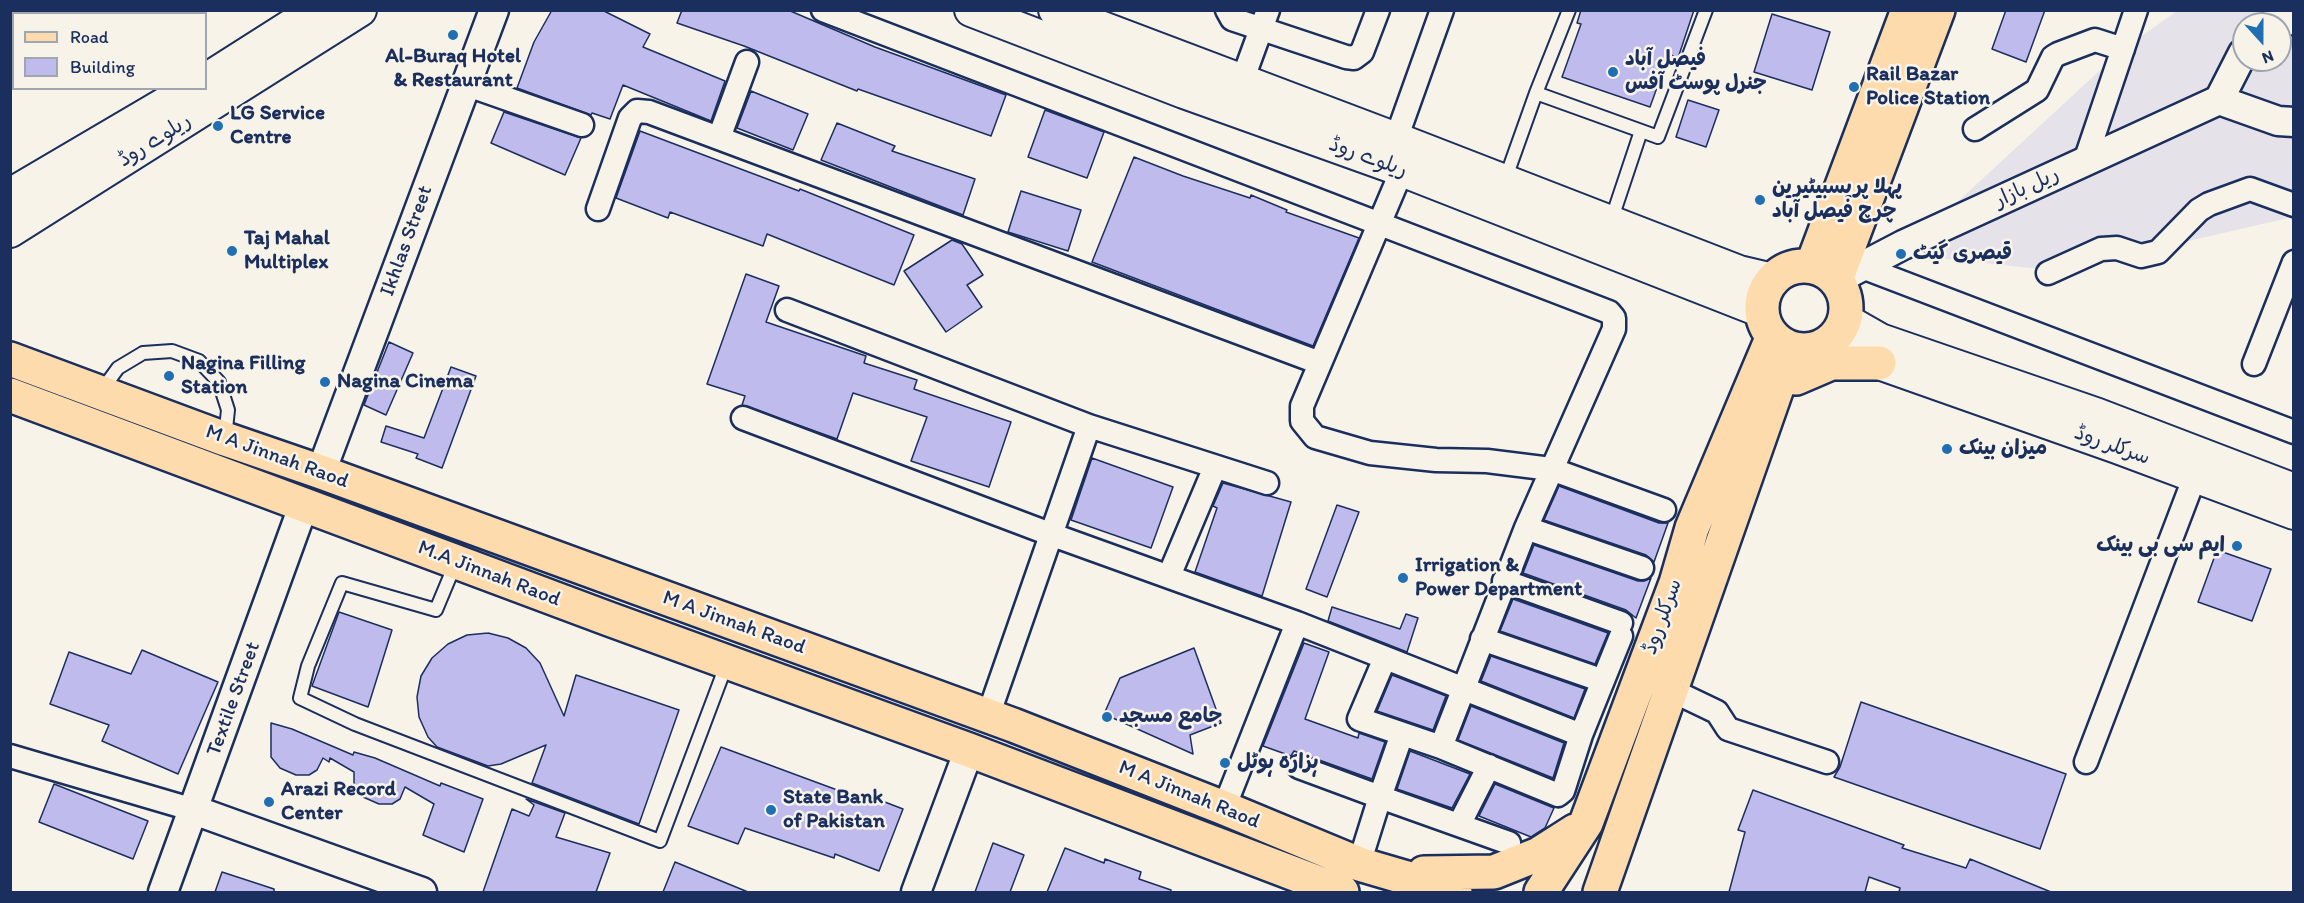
<!DOCTYPE html>
<meta charset="utf-8">
<style>
body{margin:0}
#map{position:relative;width:2304px;height:903px;overflow:hidden;background:#f7f3e8;font-family:Itim,sans-serif}
canvas{display:block}
.frame{position:absolute;inset:0;border:12px solid #1b2f5e;pointer-events:none}
.legend{position:absolute;left:12px;top:12px;width:195px;height:78px;box-sizing:border-box;background:#f7f3e8;border:2px solid #9fa5b1;margin:0;padding:8px 10px;list-style:none;font-size:18px;color:#1b2f5e}
.legend li{display:flex;align-items:center;gap:12px;height:30px}
.legend b{width:30px;border:2px solid #9fa5b1}
.north{position:absolute;left:2232px;top:12px;width:60px;height:60px;box-sizing:border-box;background:#f7f3e8;border:2px solid #9fa5b1;border-radius:50%;rotate:159deg;font-size:16px;font-weight:700;line-height:24px;text-align:center;color:#1b2f5e}
.north::after{content:'';display:block;margin:auto;width:21px;height:27px;background:#1f6fb2;clip-path:polygon(50% 0,100% 100%,50% 72%,0 100%)}
</style>
<div id="map">
<canvas width="2304" height="903"></canvas>
<div class="frame"></div>
<ul class="legend">
<li><b style="height:8px;background:#fedbac"></b>Road</li>
<li><b style="height:16px;background:#c0bbed"></b>Building</li>
</ul>
<div class="north">N</div>
</div>
<script>
const c = document.querySelector('canvas').getContext('2d');
c.lineJoin = 'round';
function fill(path, color) {
  c.fillStyle = color;
  c.fill(path, 'evenodd');
}
function poly(rows) {
  const path = new Path2D();
  for (const r of rows) {
    if (r.length === 3) {
      path.moveTo(r[0] + r[2], r[1]);
      path.arc(r[0], r[1], r[2], 0, 2 * Math.PI);
      continue;
    }
    path.moveTo(r[0], r[1]);
    for (let i = 2; i < r.length; i += 2) path.lineTo(r[i], r[i + 1]);
  }
  return path;
}
function trace(path, color, width, dash) {
  c.strokeStyle = color;
  c.lineWidth = width;
  c.lineCap = dash ? 'butt' : 'round';
  c.setLineDash(dash || []);
  c.stroke(path);
}
function drawText(font, color, halo, rows, align = 'center') {
  c.font = font + ' Itim,"Playpen Sans Arabic",sans-serif';
  c.lineWidth = 5;
  c.setLineDash([]);
  c.textBaseline = 'middle';
  c.strokeStyle = halo;
  c.fillStyle = color;
  for (const [text, x, y, turn = 0] of rows) {
    c.save();
    c.translate(x, y);
    c.rotate((+turn || 0) * Math.PI / 180);
    c.textAlign = isNaN(turn) ? turn : align;
    if (halo) c.strokeText(text, 0, 0);
    c.fillText(text, 0, 0);
    c.restore();
  }
}
const built = poly([
 [2177,11,2293,11,2293,217,2058,271,1901,254,2123,49],
 [2244,24,2280,24,2280,60,2244,60]
]);
const building = poly([
 [552,10,602,10,650,34,643,47,725,81,711,121,623,85,610,119,592,113,591,115,517,88,534,42,552,10],
 [682,10,788,10,875,47,1006,95,991,136,858,89,857,91,744,46,677,23,682,10],
 [1581,10,1694,10,1678,58,1669,54,1650,107,1562,77,1581,24,1577,23,1581,10],
 [2006,10,2045,10,2026,62,1992,49,2006,10],
 [1772,14,1830,32,1812,90,1754,72,1772,14],
 [751,91,808,114,793,150,737,128,751,91],
 [1688,100,1719,110,1706,147,1676,137,1688,100],
 [1045,110,1104,132,1087,178,1028,157,1045,110],
 [504,112,581,138,565,175,491,143,504,112],
 [837,123,895,146,892,151,975,179,963,215,821,160,837,123],
 [640,131,799,191,800,189,914,235,894,285,767,234,763,246,670,212,668,218,616,198,640,131],
 [1134,157,1183,176,1250,198,1251,195,1287,210,1286,212,1359,238,1313,346,1092,262,1134,157],
 [1021,191,1081,210,1068,251,1008,232,1021,191],
 [952,240,962,244,983,275,967,285,982,307,946,332,904,271,952,240],
 [746,274,779,286,766,322,866,356,864,363,917,380,914,389,1011,422,989,487,911,461,927,417,853,393,837,439,742,405,745,396,707,384,746,274],
 [389,342,413,353,386,415,364,405,389,342],
 [451,367,476,376,442,468,416,458,418,454,381,442,386,426,424,438,451,367],
 [1092,458,1173,487,1151,548,1071,520,1092,458],
 [1223,483,1291,502,1262,596,1195,572,1217,508,1213,506,1223,483],
 [1559,486,1659,523,1668,523,1654,562,1646,555,1544,520,1559,486],
 [1337,505,1359,512,1327,597,1306,589,1337,505],
 [1534,545,1638,581,1644,581,1651,578,1636,618,1626,610,1523,573,1534,545],
 [2217,550,2271,569,2252,621,2198,602,2217,550],
 [1513,599,1608,633,1595,664,1500,631,1513,599],
 [1332,607,1400,629,1406,614,1418,618,1407,652,1328,621,1332,607],
 [339,612,392,630,368,707,312,686,339,612],
 [488,633,508,638,526,648,540,663,564,716,576,675,679,710,639,824,532,783,546,745,501,764,488,766,437,747,428,737,419,717,417,697,421,676,432,658,448,644,467,635,488,633],
 [1304,643,1329,652,1305,719,1358,738,1359,733,1385,742,1372,779,1294,751,1291,756,1263,746,1304,643],
 [1194,648,1221,723,1190,735,1193,754,1104,714,1120,678,1194,648],
 [142,650,218,682,178,774,102,741,109,725,50,704,69,652,131,674,142,650],
 [1491,656,1585,689,1574,718,1481,681,1491,656],
 [1392,675,1446,696,1433,730,1377,711,1392,675],
 [1861,702,2066,774,2040,849,1834,777,1840,767,1861,702],
 [1471,706,1564,743,1553,778,1458,740,1471,706],
 [271,723,292,729,353,755,354,752,375,758,440,786,441,783,483,799,464,852,423,835,434,804,405,787,400,799,392,804,379,804,363,797,354,786,354,772,330,758,329,762,323,758,317,770,309,775,296,775,280,768,271,757,271,723],
 [721,747,875,804,877,799,903,809,879,871,835,854,834,858,745,828,738,844,688,826,721,747],
 [1410,751,1470,774,1452,808,1397,789,1410,751],
 [54,784,148,821,133,859,39,822,54,784],
 [1495,784,1554,808,1545,828,1531,837,1479,816,1495,784],
 [1753,790,1904,845,1902,848,1966,868,1970,859,2051,892,1899,892,1900,888,1869,877,1865,892,1729,892,1745,832,1738,830,1753,790],
 [526,799,565,813,556,837,610,853,596,892,483,892,512,809,529,816,534,805,526,799],
 [993,843,1024,855,1010,892,975,892,993,843],
 [1065,848,1104,863,1105,859,1141,872,1139,879,1171,890,1171,892,1047,892,1065,848],
 [675,862,748,892,663,892,675,862],
 [222,872,274,889,274,892,215,892,222,872]
]);
const service = poly([
 [1536,93,1658,137,1706,10],
 [1505,180,1536,93,1569,10],
 [1611,221,1641,131],
 [102,390,118,368,143,353,172,351,199,361,219,382,228,410,225,438],
 [456,562,436,610,342,583,308,666,300,698,355,724,660,841,727,663]
]);
const minor = poly([
 [823,10,1609,312,1614,318,1614,329,1526,528,1441,747,1558,795,1563,791,1581,735,1621,636],
 [1227,10,1232,19,1346,57,1354,58,1362,52,1378,10],
 [1242,81,1268,10],
 [465,84,582,125],
 [1975,129,2037,90,2053,57,2058,54,2095,40,2123,49],
 [719,138,747,62],
 [1396,139,1442,10],
 [2085,161,2136,10],
 [1402,170,1302,406,1302,421,1315,437,1370,453,1436,460,1487,461,1551,469,1664,510],
 [598,209,630,118,637,111,649,112,1320,363],
 [1862,267,2294,432],
 [2048,273,2101,249,2117,248,2141,256,2158,252,2199,210,2209,204,2250,189,2294,205],
 [787,310,1089,426,1267,483],
 [2254,364,2294,262],
 [743,418,1050,534,1297,623,1581,735],
 [1526,528,1642,568],
 [1169,576,1215,467],
 [1504,581,1621,623],
 [1482,639,1592,677],
 [1385,658,1359,719,1441,747],
 [1671,690,1717,712,1728,729,1827,762],
 [988,716,1089,426],
 [10,756,194,810],
 [2086,762,2195,476],
 [1299,767,1380,797,1402,734],
 [1224,808,1297,623],
 [1459,825,1489,766],
 [1359,864,1380,797,1509,843]
]);
const tertiary = poly([
 [2272,24,2279,21,2294,20],
 [2219,100,2278,121,2294,122],
 [1836,280,1903,245,2219,100,2243,53],
 [321,472,494,10],
 [194,810,422,892],
 [163,892,304,504],
 [916,892,969,750]
]);
const secondary = poly([
 [971,10,1184,92,1402,170,1762,311],
 [1055,10,1396,139,1739,272,1773,280],
 [206,80,316,10],
 [10,195,192,88],
 [10,231,360,10],
 [1845,320,1880,340,2098,415,2294,490],
 [1829,342,1879,363,2117,447,2294,513]
]);
const primary = poly([
 [1804,308,42],
 [1812,266,1908,10],
 [1836,280,1938,10],
 [10,359,225,439,321,472,1013,725,1224,808,1359,864,1455,892],
 [1796,378,1831,363,1879,363],
 [10,395,609,619,969,750,1342,892],
 [1424,873,1494,872,1539,854,1575,831],
 [1541,892,1586,823,1676,583,1692,528,1773,336],
 [1600,892,1791,348]
]);
const markers = [
 [453,35,6,"#1f6fb2"],
 [1613,72,6,"#1f6fb2"],
 [1854,87,6,"#1f6fb2"],
 [218,126,6,"#1f6fb2"],
 [1760,200,6,"#1f6fb2"],
 [232,251,6,"#1f6fb2"],
 [1901,254,6,"#1f6fb2"],
 [169,376,6,"#1f6fb2"],
 [325,382,6,"#1f6fb2"],
 [1947,449,6,"#1f6fb2"],
 [2237,546,6,"#1f6fb2"],
 [1403,578,6,"#1f6fb2"],
 [1107,717,6,"#1f6fb2"],
 [1225,763,6,"#1f6fb2"],
 [269,802,6,"#1f6fb2"],
 [771,810,6,"#1f6fb2"]
];
const poiNames = [
 ["Al-Buraq Hotel",453,57,"center"],
 ["& Restaurant",453,81,"center"],
 ["فیصل آباد",1625,60],
 ["جنرل پوسٹ آفس",1625,84],
 ["Rail Bazar",1866,75],
 ["Police Station",1866,99],
 ["LG Service",230,114],
 ["Centre",230,138],
 ["پہلا پریسبیٹیرین",1772,188],
 ["چرچ فیصل آباد",1772,212],
 ["Taj Mahal",244,239],
 ["Multiplex",244,263],
 ["قیصری گیٹ",1913,254],
 ["Nagina Filling",181,364],
 ["Station",181,388],
 ["Nagina Cinema",337,382],
 ["میزان بینک",1959,449],
 ["ایم سی بی بینک",2225,546,"right"],
 ["Irrigation &",1415,566],
 ["Power Department",1415,590],
 ["جامع مسجد",1119,717],
 ["ہزارہ ہوٹل",1237,763],
 ["Arazi Record",281,790],
 ["Center",281,814],
 ["State Bank",783,798],
 ["of Pakistan",783,822]
];
const streetNames = [
 ["ریلوے روڈ",155,141,-32],
 ["ریلوے روڈ",1368,158,20],
 ["ریل بازار",2027,188,-25],
 ["Ikhlas Street",407,241,-70],
 ["سرکلر روڈ",2112,446,20],
 ["M A Jinnah Raod",277,457,20],
 ["M.A Jinnah Raod",489,574,21],
 ["سرکلر روڈ",1663,617,-70],
 ["M A Jinnah Raod",734,623,20],
 ["Textile Street",234,699,-70],
 ["M A Jinnah Raod",1189,795,22]
];
fill(built, '#e6e2ea');
fill(building, '#c0bbed');
trace(building, '#1b2f5e', 1.5);
trace(service, '#1b2f5e', 16);
trace(minor, '#1b2f5e', 27);
trace(tertiary, '#1b2f5e', 33);
trace(secondary, '#1b2f5e', 36);
trace(primary, '#1b2f5e', 38);
trace(service, '#f7f3e8', 12);
trace(minor, '#f7f3e8', 22);
trace(tertiary, '#f7f3e8', 28);
trace(secondary, '#f7f3e8', 32);
trace(primary, '#fedbac', 33);
for (const [x, y, r, color] of markers) {
  const dot = new Path2D();
  dot.arc(x, y, r, 0, 2 * Math.PI);
  c.fillStyle = color;
  c.fill(dot);
  trace(dot, '#f7f3e8', 2);
}
drawText('bold 21px', '#1b2f5e', '#f7f3e8', poiNames, 'left');
drawText('21px', '#1b2f5e', '#f7f3e8', streetNames);
</script>
